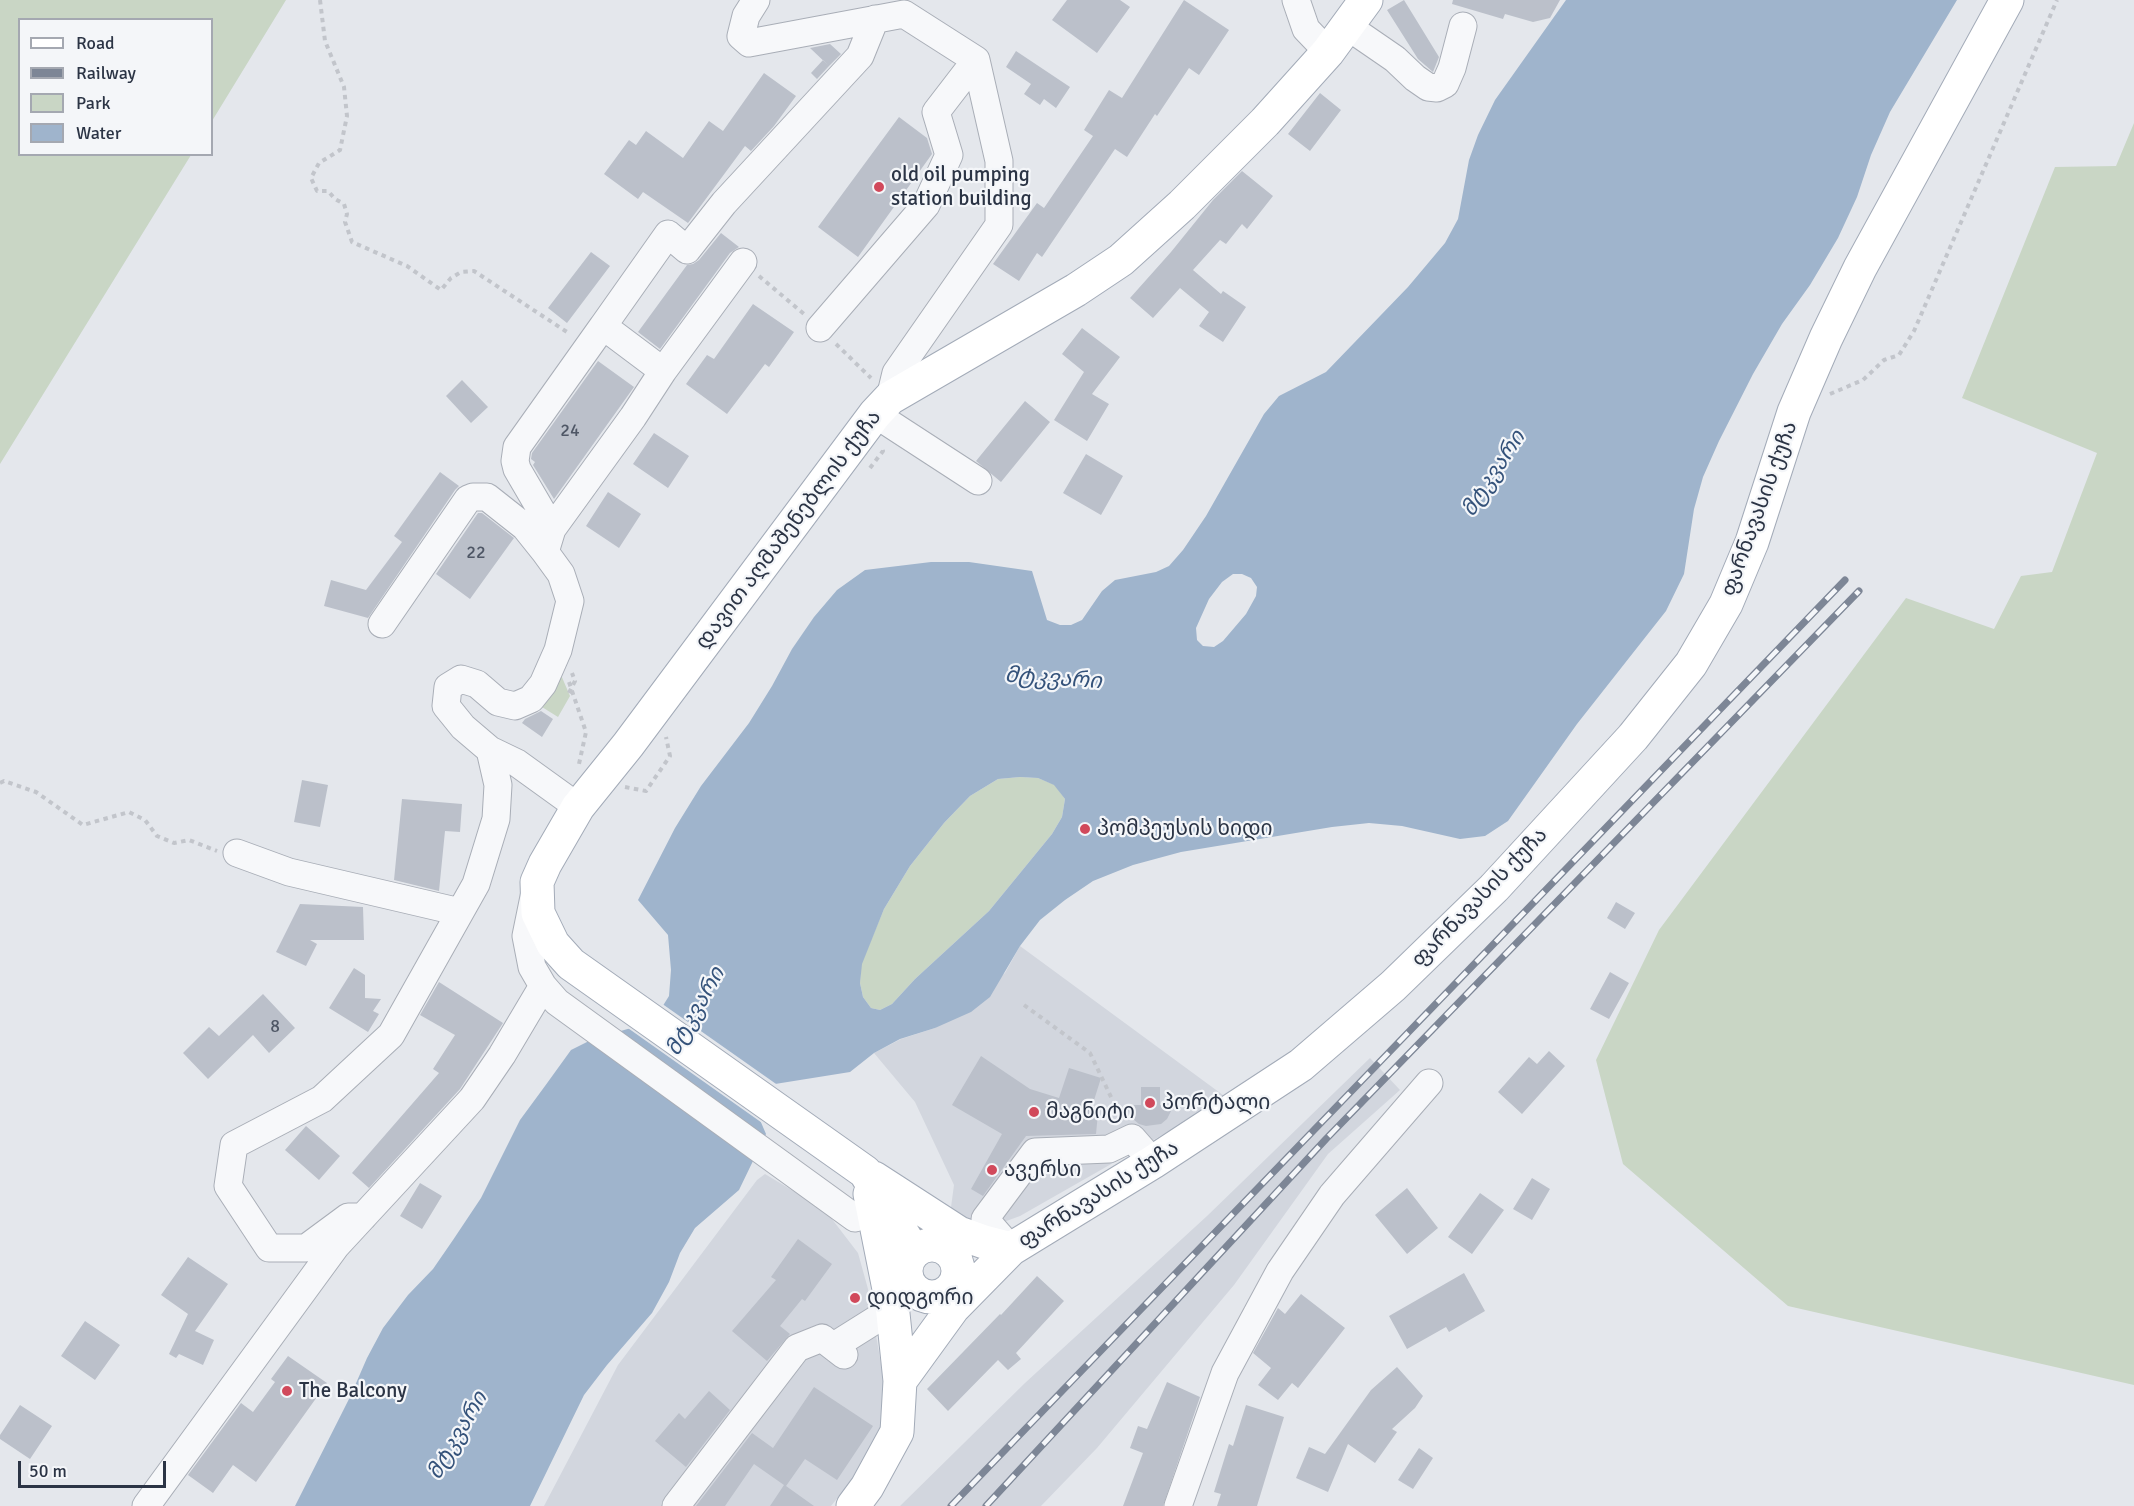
<!DOCTYPE html>
<meta charset="utf-8">
<style>
body{margin:0}
#map{position:relative;width:2134px;height:1506px;overflow:hidden;background:#e4e7ec;font-family:Signika,sans-serif}
canvas{display:block}
.legend{position:absolute;left:18px;top:18px;width:195px;height:138px;box-sizing:border-box;background:#f4f6f9;border:2px solid #a4a8b1;margin:0;padding:8px 10px;list-style:none;font-size:18px;color:#2b3445}
.legend li{display:flex;align-items:center;gap:12px;height:30px}
.legend b{width:30px;border:2px solid #a4a8b1}
.scale{position:absolute;left:18px;top:1461px;width:148px;height:27px;box-sizing:border-box;border:3px solid #2b3445;border-top:0;padding-left:8px;font-size:18px;line-height:21px;white-space:nowrap;color:#2b3445;-webkit-text-stroke:4px #f4f6f9;paint-order:stroke}
</style>
<div id="map">
<canvas width="2134" height="1506"></canvas>
<ul class="legend">
<li><b style="height:8px;background:#fff"></b>Road</li>
<li><b style="height:8px;background:#7d8696"></b>Railway</li>
<li><b style="height:16px;background:#c9d6c5"></b>Park</li>
<li><b style="height:16px;background:#9fb4cc"></b>Water</li>
</ul>
<div class="scale">50 m</div>
</div>
<script>
const c = document.querySelector('canvas').getContext('2d');
c.lineJoin = 'round';
function fill(path, color) {
  c.fillStyle = color;
  c.fill(path, 'evenodd');
}
function poly(rows) {
  const path = new Path2D();
  for (const r of rows) {
    if (r.length === 3) {
      path.moveTo(r[0] + r[2], r[1]);
      path.arc(r[0], r[1], r[2], 0, 2 * Math.PI);
      continue;
    }
    path.moveTo(r[0], r[1]);
    for (let i = 2; i < r.length; i += 2) path.lineTo(r[i], r[i + 1]);
  }
  return path;
}
function trace(path, color, width, dash) {
  c.strokeStyle = color;
  c.lineWidth = width;
  c.lineCap = dash ? 'butt' : 'round';
  c.setLineDash(dash || []);
  c.stroke(path);
}
function drawText(font, color, halo, rows, align = 'center') {
  c.font = font + ' Signika,"Noto Sans Georgian",sans-serif';
  c.lineWidth = 4.5;
  c.setLineDash([]);
  c.textBaseline = 'middle';
  c.strokeStyle = halo;
  c.fillStyle = color;
  for (const [text, x, y, turn = 0] of rows) {
    c.save();
    c.translate(x, y);
    c.rotate((+turn || 0) * Math.PI / 180);
    c.textAlign = isNaN(turn) ? turn : align;
    if (halo) c.strokeText(text, 0, 0);
    c.fillText(text, 0, 0);
    c.restore();
  }
}
const built = poly([
 [1020,946,1227,1098,1020,1216,960,1238,947,1237,954,1185,915,1102,874,1053,901,1039,935,1028,1005,973],
 [1370,1058,1400,1090,1328,1154,1234,1285,1097,1448,1041,1506,900,1506,1025,1383,1207,1216],
 [765,1174,825,1210,858,1253,868,1289,890,1416,874,1453,831,1506,544,1506,618,1365,757,1180]
]);
const green = poly([
 [0,0,286,0,212,121,212,20,20,20,20,154,191,155,0,464],
 [2134,123,2134,1385,1788,1306,1623,1164,1596,1060,1659,930,1906,598,1994,629,2021,576,2052,572,2097,453,1962,398,2055,167,2116,166],
 [561,675,570,696,558,717,542,707],
 [1020,777,1038,778,1055,785,1065,799,1062,817,1052,834,989,911,915,979,892,1004,880,1010,871,1008,863,997,860,983,861,964,884,909,910,866,944,823,970,796,998,779]
]);
const water = poly([
 [1566,0,1957,0,1890,112,1871,155,1857,197,1838,238,1810,285,1782,324,1753,374,1719,441,1703,477,1694,509,1684,574,1666,611,1577,724,1508,821,1485,836,1460,839,1402,826,1369,823,1332,827,1181,852,1133,865,1093,881,1065,900,1040,920,1020,946,990,997,971,1012,935,1028,900,1039,874,1053,850,1072,775,1084,757,1113,766,1134,739,1190,695,1228,680,1253,669,1282,652,1313,607,1365,584,1395,530,1506,295,1506,350,1397,367,1358,383,1328,408,1295,433,1269,453,1240,481,1198,520,1120,545,1086,571,1050,593,1039,638,1026,659,1012,669,996,671,970,668,935,638,900,675,828,701,786,749,723,772,686,792,649,814,617,837,590,865,570,931,562,969,562,1032,571,1047,620,1060,625,1071,625,1082,620,1102,591,1115,580,1156,572,1169,566,1183,550,1206,516,1264,414,1279,396,1326,372,1408,287,1445,243,1458,219,1469,160,1478,135,1495,100],
 [1233,574,1242,574,1251,578,1257,587,1256,596,1246,614,1223,641,1214,647,1203,646,1197,640,1196,628,1209,599,1222,582],
 [1020,777,1038,778,1054,785,1065,799,1062,817,1052,834,989,911,915,979,892,1004,880,1010,871,1008,863,997,860,983,862,964,884,909,910,866,944,823,970,796,998,779]
]);
const pier = poly([
 [661,1003,779,1086,760,1113,765,1125,625,1026,636,1024,657,1010]
]);
const building = poly([
 [1067,0,1120,0,1130,7,1097,53,1052,20],
 [1184,0,1229,30,1199,75,1189,68,1157,116,1155,114,1127,157,1115,149,1042,257,1037,253,1019,281,993,264,1037,203,1044,208,1093,136,1084,130,1109,90,1122,98],
 [1404,0,1439,57,1433,72,1418,59,1387,10],
 [1453,0,1560,0,1550,18,1533,22,1505,14,1503,19,1452,4],
 [830,44,841,54,829,66,810,48],
 [1016,51,1070,87,1056,108,1044,99,1040,105,1024,94,1031,84,1006,67],
 [823,60,829,66,817,79,811,73],
 [764,73,796,96,774,126,751,151,745,146,688,223,643,192,638,199,604,174,629,140,636,145,646,131,683,158,709,121,723,131],
 [1320,93,1341,110,1310,151,1288,134],
 [899,117,927,138,932,154,858,257,818,227],
 [1242,171,1273,196,1247,229,1242,224,1226,244,1220,240,1193,270,1221,294,1223,291,1246,307,1223,342,1199,326,1209,312,1180,288,1153,318,1130,298,1171,252,1213,200],
 [721,233,739,247,730,253,660,349,638,332,687,265,693,264,699,260],
 [591,252,610,266,567,323,548,308],
 [753,304,794,332,769,367,765,364,727,414,686,384,707,355,714,359],
 [1082,328,1120,357,1092,394,1109,404,1087,441,1054,420,1084,372,1062,354],
 [598,361,634,387,554,499,533,465,535,462,531,459,532,453],
 [462,380,488,407,471,423,446,396],
 [1025,401,1050,422,1001,482,976,461],
 [654,433,689,456,668,488,633,464],
 [1086,454,1123,476,1101,515,1063,493],
 [440,472,459,486,455,490,368,618,324,606,331,580,366,590,402,542,394,536],
 [608,492,641,514,619,548,586,526],
 [478,513,482,513,514,538,470,599,436,574],
 [541,711,553,719,542,737,522,723,525,719],
 [302,780,328,785,320,827,294,822],
 [402,799,462,804,460,832,445,831,439,891,394,880],
 [1616,902,1635,913,1625,929,1607,918],
 [300,904,363,907,364,940,310,940,317,944,306,966,276,952],
 [354,968,365,975,365,998,381,999,373,1011,379,1014,368,1032,329,1008],
 [1610,972,1629,983,1609,1019,1590,1009],
 [439,982,503,1023,460,1089,369,1188,352,1173,439,1073,433,1069,455,1035,420,1015],
 [263,994,295,1028,269,1053,253,1035,208,1079,183,1053,209,1027,219,1036],
 [1549,1051,1565,1066,1522,1114,1498,1092,1529,1057,1537,1064],
 [981,1056,1030,1089,1059,1098,1069,1068,1101,1078,1090,1113,1098,1113,1096,1134,1026,1136,983,1196,971,1189,1002,1134,952,1105],
 [1141,1087,1160,1087,1160,1105,1174,1105,1167,1119,1161,1124,1146,1126,1139,1124,1133,1119,1125,1105,1141,1105],
 [306,1126,340,1156,319,1180,285,1150],
 [1532,1178,1550,1189,1532,1220,1513,1209],
 [420,1183,442,1196,422,1229,400,1216],
 [1407,1188,1438,1228,1407,1254,1375,1215],
 [1480,1193,1504,1210,1472,1254,1448,1237],
 [798,1239,832,1264,805,1301,802,1299,780,1326,790,1334,767,1361,732,1331,776,1280,771,1277],
 [188,1257,228,1284,195,1331,214,1340,203,1365,179,1354,176,1358,169,1354,188,1314,161,1295],
 [1464,1273,1485,1311,1449,1332,1446,1327,1407,1349,1389,1316],
 [1037,1276,1064,1301,1016,1353,1021,1359,1008,1370,998,1360,948,1411,927,1389,1000,1314,1001,1315],
 [1301,1294,1345,1328,1298,1388,1292,1383,1278,1400,1258,1385,1271,1368,1253,1353,1278,1308,1285,1314],
 [85,1321,120,1345,95,1380,61,1356],
 [288,1356,327,1383,256,1482,233,1465,213,1493,188,1475,241,1403,253,1412,275,1382,271,1379],
 [1397,1367,1423,1396,1415,1408,1392,1429,1397,1432,1375,1463,1348,1444,1328,1492,1296,1478,1309,1447,1325,1454,1371,1390],
 [1167,1382,1200,1397,1163,1506,1123,1506,1143,1453,1130,1448,1138,1426,1147,1429],
 [814,1387,873,1426,837,1480,805,1459,786,1486,814,1506,770,1506,784,1485,754,1464,725,1506,696,1506,752,1433,773,1448],
 [709,1391,730,1410,686,1467,655,1441,679,1413,685,1419],
 [20,1405,52,1426,30,1459,0,1439,0,1435],
 [1246,1405,1284,1417,1257,1506,1217,1506,1221,1494,1214,1492,1229,1444,1233,1446],
 [1419,1448,1433,1458,1413,1489,1398,1480]
]);
const path = poly([
 [320,0,325,41,344,87,347,116,340,150,319,163,311,178,317,191,328,191,335,199,344,204,347,214,345,222,352,242,407,266,441,290,451,278,461,272,474,271,570,334],
 [759,276,804,314],
 [836,344,871,378],
 [1830,394,1863,380,1884,360,1899,355,1914,331,2057,0],
 [870,468,883,451,882,447],
 [569,682,586,732,579,764],
 [569,693,575,681,572,673],
 [0,783,4,781,36,792,83,825,129,812,145,820,157,836,174,843,189,840,217,851],
 [625,787,646,791,670,756,666,737],
 [1024,1005,1090,1053,1122,1120]
]);
const minor = poly([
 [756,0,746,16,741,36,749,43,904,14,976,60,999,161,999,225,896,373,890,398],
 [1296,0,1306,29,1328,52],
 [1347,26,1395,59,1415,78,1428,87,1437,88,1445,84,1452,68,1463,26],
 [820,328,926,205,949,155,936,112,976,60],
 [663,371,743,262],
 [875,414,978,481],
 [552,529,517,469,515,461,517,447,603,326],
 [382,624,468,499,473,497,487,497,525,527,545,552],
 [578,807,517,763,490,750,463,727,446,706,448,687,461,679,477,684,498,702,515,706,531,699,543,684,558,650,570,601,561,574,545,552,552,529,633,417,663,371,603,326,668,234,687,250,724,203,860,56,875,19],
 [237,853,289,872,460,912],
 [535,892,526,936,532,967,543,986,557,1002,855,1218],
 [363,1217,348,1217,306,1248,269,1248,228,1186,234,1145,322,1099,391,1035,476,884,496,819,498,785,490,750],
 [1011,1249,985,1219,1035,1152,1109,1149,1132,1138,1153,1162],
 [834,1346,877,1319,909,1283],
 [146,1506,336,1246,472,1099,502,1055,543,986],
 [676,1506,797,1348,822,1338,844,1355],
 [1178,1506,1225,1373,1280,1271,1332,1195,1429,1083]
]);
const major = poly([
 [874,1178,959,1233,984,1242,1011,1249],
 [932,1271,26],
 [914,1252,865,1172,571,964,553,944,538,913,537,882,545,864,578,807,628,745,875,414,890,398,1076,290,1121,260,1182,205,1265,122,1328,52,1366,0],
 [900,1381,953,1308,1011,1249,1153,1162,1301,1065,1393,986,1494,888,1633,737,1691,664,1726,604,1752,542,1794,412,1826,338,1860,268,2007,0],
 [853,1506,867,1487,897,1432,900,1381,892,1304,870,1194]
]);
const rail = poly([
 [951,1506,1845,580],
 [986,1506,1326,1139,1859,591]
]);
const markers = [
 [879,187,6,"#d1495b"],
 [1085,829,6,"#d1495b"],
 [1150,1103,6,"#d1495b"],
 [1034,1112,6,"#d1495b"],
 [992,1170,6,"#d1495b"],
 [855,1298,6,"#d1495b"],
 [287,1391,6,"#d1495b"]
];
const numberNames = [
 ["24",570,431],
 ["22",476,553],
 ["8",275,1027]
];
const poiNames = [
 ["old oil pumping",891,175],
 ["station building",891,199],
 ["პომპეუსის ხიდი",1097,829],
 ["პორტალი",1162,1103],
 ["მაგნიტი",1046,1112],
 ["ავერსი",1004,1170],
 ["დიდგორი",867,1298],
 ["The Balcony",299,1391]
];
const streetNames = [
 ["ფარნავასის ქუჩა",1760,509,-70],
 ["დავით აღმაშენებლის ქუჩა",789,530,-53],
 ["ფარნავასის ქუჩა",1480,898,-46],
 ["ფარნავასის ქუჩა",1099,1195,-32]
];
const waterNames = [
 ["მტკვარი",1494,474,-57],
 ["მტკვარი",1053,679,4],
 ["მტკვარი",696,1012,-61],
 ["მტკვარი",458,1436,-60]
];
fill(built, '#d2d6de');
fill(green, '#c9d6c5');
fill(water, '#9fb4cc');
fill(pier, '#e4e7ec');
fill(building, '#bbc0ca');
trace(minor, '#a9aeb7', 29);
trace(major, '#a3abb8', 35);
trace(path, '#c2c5cb', 4, [4.5, 4.5]);
trace(minor, '#f7f8fa', 27);
trace(major, '#fff', 33);
trace(rail, '#7d8696', 7);
trace(rail, '#f4f6f9', 4.5, [14]);
for (const [x, y, r, color] of markers) {
  const dot = new Path2D();
  dot.arc(x, y, r, 0, 2 * Math.PI);
  c.fillStyle = color;
  c.fill(dot);
  trace(dot, '#f4f6f9', 2);
}
drawText('18px', '#4f5766', null, numberNames);
drawText('21px', '#2b3445', '#f4f6f9', poiNames, 'left');
drawText('21px', '#2b3445', '#f4f6f9', streetNames);
drawText('italic 22px', '#34527a', '#f4f6f9', waterNames);
</script>
